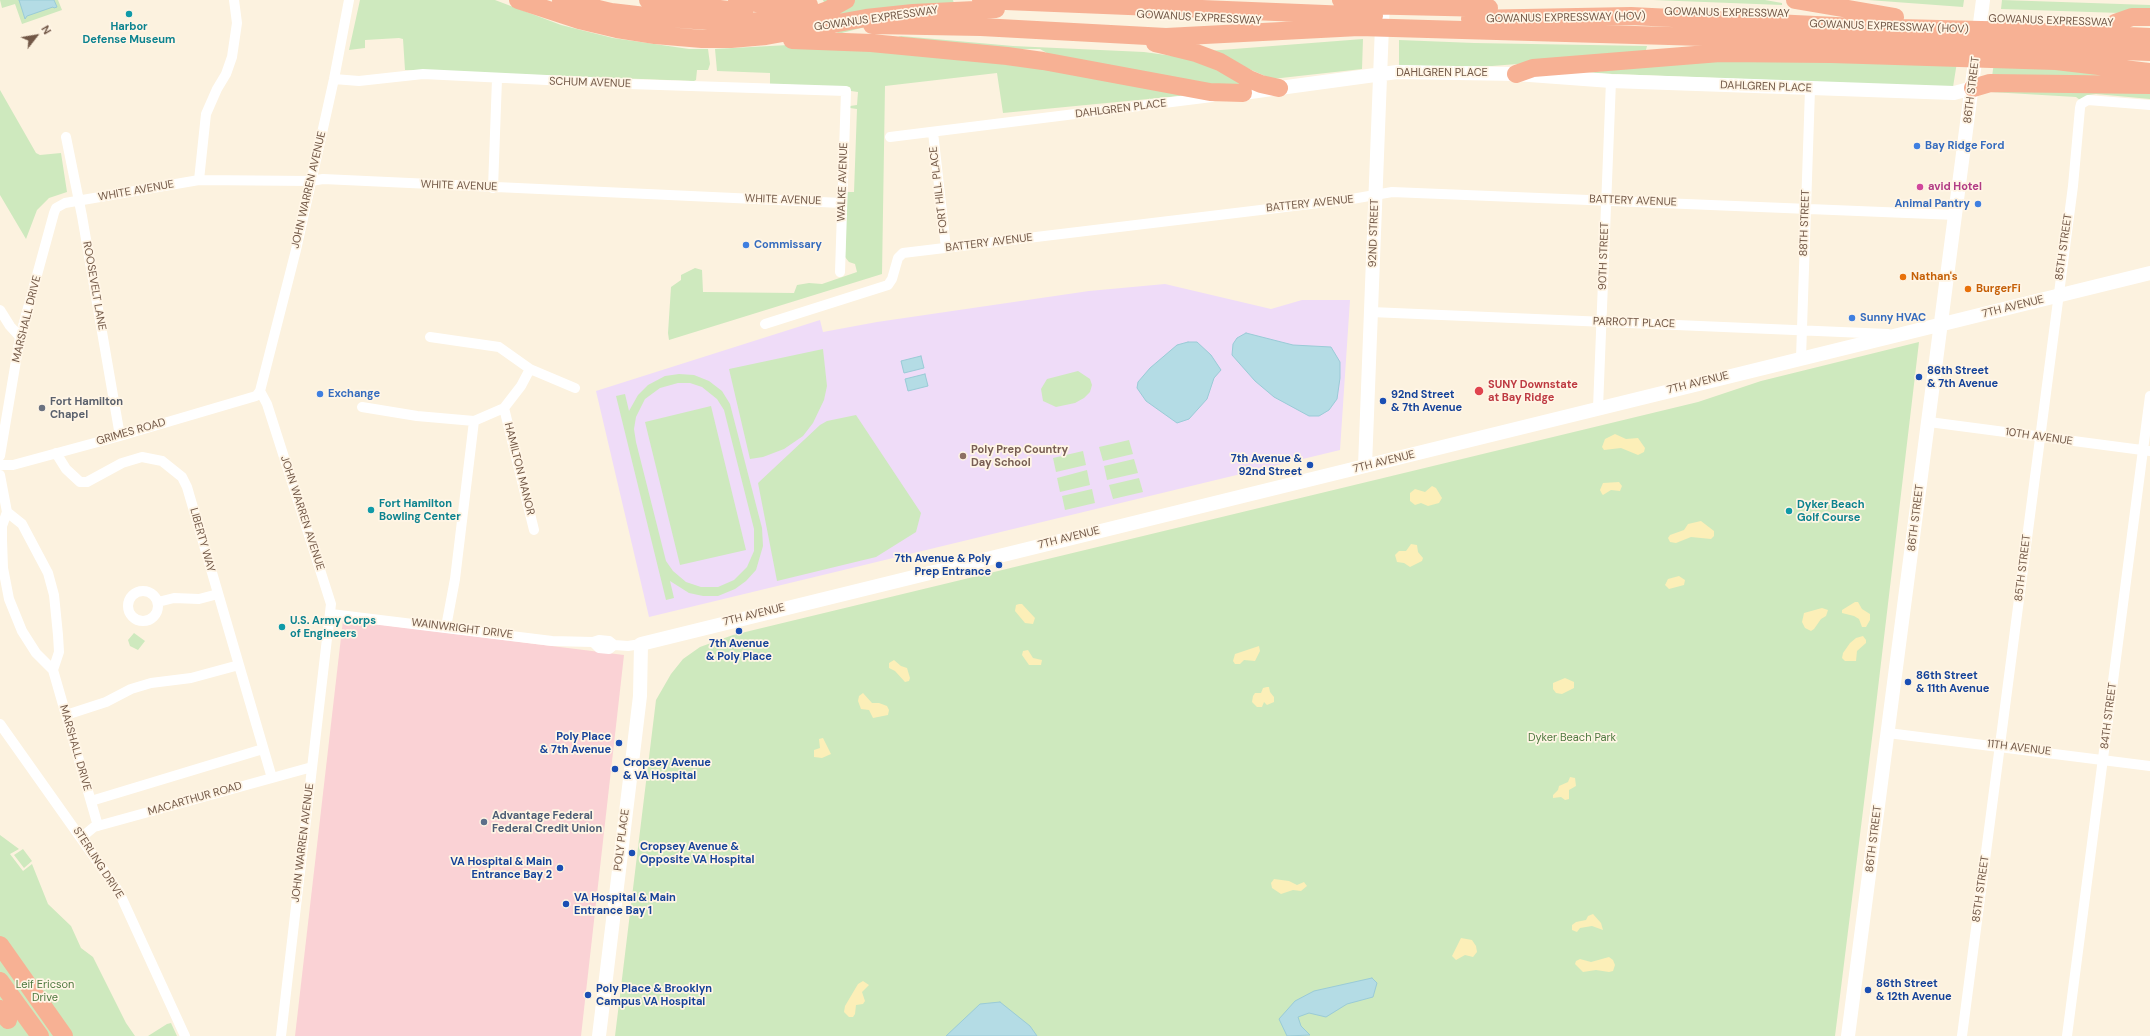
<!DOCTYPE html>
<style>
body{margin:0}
#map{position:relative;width:2150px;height:1036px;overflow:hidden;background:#fcf2df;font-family:"DM Sans",sans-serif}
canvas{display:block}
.north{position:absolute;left:16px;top:16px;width:40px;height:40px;-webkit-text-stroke:3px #fff5e5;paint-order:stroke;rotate:59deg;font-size:11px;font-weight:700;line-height:16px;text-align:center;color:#725847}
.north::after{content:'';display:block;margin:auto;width:14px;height:18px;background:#725847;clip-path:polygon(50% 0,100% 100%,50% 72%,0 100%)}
</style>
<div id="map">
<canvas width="2150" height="1036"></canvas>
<div class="north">N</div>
</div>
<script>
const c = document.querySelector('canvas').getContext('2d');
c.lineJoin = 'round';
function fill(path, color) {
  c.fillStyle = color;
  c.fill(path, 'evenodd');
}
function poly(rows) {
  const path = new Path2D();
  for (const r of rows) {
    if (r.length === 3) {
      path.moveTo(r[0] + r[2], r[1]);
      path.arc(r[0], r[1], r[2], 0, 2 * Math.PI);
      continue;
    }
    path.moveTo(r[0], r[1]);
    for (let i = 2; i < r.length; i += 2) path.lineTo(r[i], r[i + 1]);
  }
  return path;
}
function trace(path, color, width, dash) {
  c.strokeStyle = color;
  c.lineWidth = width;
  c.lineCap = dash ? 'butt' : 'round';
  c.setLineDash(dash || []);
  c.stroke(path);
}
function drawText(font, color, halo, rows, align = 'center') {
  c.font = font + ' "DM Sans",sans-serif';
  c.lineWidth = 3.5;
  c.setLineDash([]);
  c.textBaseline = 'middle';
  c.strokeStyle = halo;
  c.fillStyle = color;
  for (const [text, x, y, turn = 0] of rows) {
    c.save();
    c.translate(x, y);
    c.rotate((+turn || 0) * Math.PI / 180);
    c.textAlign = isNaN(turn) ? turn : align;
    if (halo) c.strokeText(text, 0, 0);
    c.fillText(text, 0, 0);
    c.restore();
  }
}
const education = poly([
 [1165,284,1271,309,1302,300,1350,300,1340,450,649,617,596,391,820,320,823,332,877,322,1089,291]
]);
const medical = poly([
 [343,620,624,655,581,1036,295,1036]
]);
const green = poly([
 [0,0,58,0,62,10,22,24,15,4,2,8],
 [360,0,495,0,561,25,613,38,689,49,708,49,710,64,708,70,697,70,696,80,694,81,405,70,403,39,399,38,365,40,365,48,349,50],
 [823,0,953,0,954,4,838,34],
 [1653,0,1765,0,1782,3,1782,5],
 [1868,0,1964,0,1963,7],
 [2002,0,2150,5,2150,14,2001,9],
 [901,36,1013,46,1144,52,1188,58,1214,66,1250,88,1219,89,1057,59,1040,49,999,49,898,37],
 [1363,39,1362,69,1272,79,1208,51],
 [1399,40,1474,43,1647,46,1645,54,1492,66,1449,67,1399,65],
 [807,44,1039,66,1190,95,1003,113,997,73,885,86,882,274,669,340,668,333,671,287,681,280,681,275,695,268,702,270,703,292,794,293,797,285,809,283,822,284,857,272,855,264,849,262,845,257,847,192,854,192,857,109,850,108,850,106,857,105,858,92,851,91,850,87,770,84,770,73,717,71,715,49],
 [1708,58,1957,62,1953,87,1587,73],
 [1994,62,2150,75,1992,77],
 [1991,88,2150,88,2150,99,2096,94,2088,95,2080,100,2076,97,1991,92],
 [0,90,36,153,40,155,61,153,67,192,49,198,37,210,26,239,0,195],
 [1919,342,1874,722,1835,1036,615,1036,656,700,671,674,683,659,700,647,733,635,1698,402,1761,381],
 [823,349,827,386,824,400,813,423,803,436,784,449,763,457,750,459,729,369],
 [1078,371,1090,379,1092,385,1090,392,1084,398,1075,403,1056,407,1043,401,1041,389,1047,379],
 [679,374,694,375,709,381,722,391,730,404,762,528,763,546,756,570,746,581,735,589,718,596,703,596,689,593,670,581,674,598,666,600,616,396,625,394,629,411,638,395,648,385,665,376],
 [678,383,690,383,702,387,717,399,724,410,754,529,754,551,747,567,734,580,718,587,701,587,686,582,673,571,666,561,636,442,634,429,636,417,645,399,660,388],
 [711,406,746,550,680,565,645,422],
 [856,415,921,513,916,532,876,557,777,581,758,483,820,425,827,421],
 [1129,440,1133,454,1103,461,1099,447],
 [1083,451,1086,465,1056,472,1053,458],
 [1134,459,1138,473,1107,480,1104,466],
 [1087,470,1090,485,1060,492,1057,478],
 [1139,478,1143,492,1113,499,1109,485],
 [1092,489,1095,503,1065,510,1062,496],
 [134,633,145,641,138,650,130,646,128,640],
 [0,835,19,849,10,854,23,871,32,864,48,904,71,926,81,948,93,957,126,1023,135,1036,0,1036],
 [23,849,32,861,24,868,14,855],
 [171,1023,177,1036,148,1036,167,1024]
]);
const sand = poly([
 [1615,434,1626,439,1638,438,1645,448,1644,452,1638,455,1621,448,1604,450,1602,447,1605,439],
 [1619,482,1622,486,1620,491,1611,490,1603,495,1602,494,1600,490,1603,483],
 [1432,486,1436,488,1442,498,1439,503,1428,506,1421,503,1415,505,1410,501,1410,493,1415,489,1425,492],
 [1701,521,1714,531,1714,536,1711,539,1691,537,1676,543,1670,542,1668,538,1670,535,1684,530,1688,524],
 [1411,544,1417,545,1418,552,1423,558,1422,561,1410,567,1404,563,1397,562,1395,555,1399,551,1406,551],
 [1679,576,1685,580,1684,585,1669,589,1665,585,1668,579],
 [1855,602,1858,602,1862,609,1870,614,1870,620,1866,627,1862,627,1859,619,1854,616,1842,613,1842,610],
 [1019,604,1022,604,1035,618,1033,624,1025,623,1015,611,1016,605],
 [1822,608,1828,610,1826,616,1821,619,1814,629,1811,631,1805,628,1802,622,1804,613],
 [1863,636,1866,640,1866,643,1857,651,1856,661,1845,661,1842,658,1843,653,1850,643,1856,638],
 [1259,646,1260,651,1255,661,1244,660,1240,664,1235,664,1233,661,1235,654],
 [1028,650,1033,658,1042,660,1041,665,1029,665,1022,655,1023,651],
 [894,660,901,666,907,668,910,678,909,681,905,682,895,671,889,668,889,663],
 [1565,678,1574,682,1574,688,1562,694,1556,693,1553,689,1553,683],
 [1267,687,1269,687,1270,692,1274,697,1274,702,1267,705,1264,702,1262,707,1257,707,1252,702,1253,696,1255,693,1261,693,1263,688],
 [863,693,872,703,879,703,887,706,889,710,888,715,873,718,869,710,861,709,858,701,859,696],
 [823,738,831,754,822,758,814,757,814,750,820,748,819,739],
 [1570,777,1575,778,1576,786,1569,790,1569,799,1565,800,1561,797,1553,798,1553,795,1558,790,1559,786,1568,782],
 [1274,879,1289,881,1297,885,1304,882,1307,886,1301,891,1293,890,1281,894,1272,888,1271,883],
 [1593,914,1601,923,1603,930,1592,926,1580,928,1577,932,1572,930,1572,925,1576,922,1586,920,1588,916],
 [1461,938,1472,940,1476,946,1477,952,1473,957,1465,955,1456,960,1452,956],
 [1609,957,1613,960,1615,965,1613,971,1609,972,1596,970,1583,972,1575,964,1576,961,1580,959,1591,962],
 [863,981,869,985,862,992,865,1001,863,1004,856,1005,855,1014,853,1017,849,1017,844,1012,845,1006,858,984]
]);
const water = poly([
 [19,0,54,0,57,7,54,8,53,7,27,16,25,19,19,0],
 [1246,333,1293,345,1331,347,1340,362,1340,378,1337,399,1329,410,1319,416,1309,416,1274,397,1255,381,1232,355,1233,344,1237,338,1246,333],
 [1188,342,1197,342,1211,355,1221,370,1214,378,1207,399,1189,419,1177,423,1146,401,1137,388,1138,382,1150,368,1177,345,1188,342],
 [921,356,924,368,904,373,901,361,921,356],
 [925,374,928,386,908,391,905,379,925,374],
 [1372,978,1377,983,1373,997,1347,1004,1326,1017,1309,1013,1298,1017,1301,1026,1310,1035,1287,1036,1279,1019,1295,1001,1314,991,1372,978],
 [1000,1002,1030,1026,1037,1036,946,1036,980,1004,1000,1002]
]);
const minor = poly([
 [334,79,359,81,423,74,629,84,846,91,840,272],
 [933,132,946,248],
 [66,137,82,216,120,436],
 [890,137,1212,97],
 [199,180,206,114,217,89,226,74,232,57,237,23,234,0],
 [493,188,497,79],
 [0,310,10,326,20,337],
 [1371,312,1888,334],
 [765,324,888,285,892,279,898,258,903,253,1352,199,1392,192,1956,215],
 [430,337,499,347,530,369,575,388],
 [1801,358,1810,89],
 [362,407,417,416,474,421,504,408,521,386,530,369],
 [504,408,534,530],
 [1598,408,1611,81],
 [1929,422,2150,451],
 [56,453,66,469,80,482,87,482,122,463,142,457,162,461,182,477,187,487,272,778],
 [0,456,20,337,54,213,56,208,65,203,199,180,311,181,323,179,842,203],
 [0,465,13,465,120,436,256,396,260,391],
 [0,475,7,512,2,526,2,540,3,568,9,599,22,631,36,653,53,670],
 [7,512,22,524,48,573,54,595,58,635,59,652,53,670,98,826],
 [143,606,15],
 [158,602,174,598,199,599,218,594],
 [331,614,552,641,593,642,599,640,609,641,614,645],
 [446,627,455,579,474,421],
 [593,642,599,648,609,649,614,645,628,646,641,644],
 [66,715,106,702,131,689,151,683,191,678,239,665],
 [0,724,119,892,185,1036],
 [1888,733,2150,766],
 [91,801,263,749],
 [82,837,94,827,312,767],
 [281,1036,331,604,267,404,260,391,296,250,334,79,349,0],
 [1962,1036,2073,186,2080,108,2081,104,2088,100,2150,105],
 [2067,1036,2150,396]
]);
const secondary = poly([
 [1243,93,1397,72,1516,74,1611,81,1954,93,1973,88],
 [1365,466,1383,0],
 [599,1036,640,696,641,644,2150,273],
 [1848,1036,1983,0]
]);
const motorway = poly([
 [518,0,579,20,617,29,655,35,702,39,731,39,766,36,866,18,913,13,996,9],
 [561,0,611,12,654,17,735,23,809,17,828,10,846,0],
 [648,0,744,12],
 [737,0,790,8,809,5],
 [981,0,1374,16],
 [1341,0,1351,5],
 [1795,0,1895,17],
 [1356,5,1489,8],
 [1470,19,1631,16,1856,27,2023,31,2150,37],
 [2115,23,2132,17,2150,17],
 [872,25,981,27,1166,37,1359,27,1910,43,2150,52],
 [792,40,871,43,1007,56,1043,61,1210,92,1243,93],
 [1155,43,1196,53,1220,62,1249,79,1261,84,1279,88],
 [1516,74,1533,68,1720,53,1831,54,2056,61,2150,72],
 [1973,88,1990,83,2150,85],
 [0,945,64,1036],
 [0,981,40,1036],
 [0,1009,8,1020]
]);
const markers = [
 [129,14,4,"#0f9aa8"],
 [1917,146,4,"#3f7fe0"],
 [1920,187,4,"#d1479c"],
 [1978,204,4,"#3f7fe0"],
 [746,245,4,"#3f7fe0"],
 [1903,277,4,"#e8710a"],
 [1968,289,4,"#e8710a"],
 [1852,318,4,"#3f7fe0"],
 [1919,377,4,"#1a4fb4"],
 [1479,391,5,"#e0444e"],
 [320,394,4,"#3f7fe0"],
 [1383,401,4,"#1a4fb4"],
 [42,408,4,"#6b7280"],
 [963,456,4,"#8d6e63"],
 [1310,465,4,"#1a4fb4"],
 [371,510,4,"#0f9aa8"],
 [1789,511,4,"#0f9aa8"],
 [999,565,4,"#1a4fb4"],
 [282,627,4,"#0f9aa8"],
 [739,631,4,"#1a4fb4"],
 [1908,682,4,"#1a4fb4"],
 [619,743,4,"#1a4fb4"],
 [615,769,4,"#1a4fb4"],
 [484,822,4,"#5c6f8a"],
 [632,853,4,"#1a4fb4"],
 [560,868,4,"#1a4fb4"],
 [566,904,4,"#1a4fb4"],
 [1868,990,4,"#1a4fb4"],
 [588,995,4,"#1a4fb4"]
];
const streetNames = [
 ["GOWANUS EXPRESSWAY",1727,13,1],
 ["GOWANUS EXPRESSWAY",1199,18,3],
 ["GOWANUS EXPRESSWAY (HOV)",1566,18,-1],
 ["GOWANUS EXPRESSWAY",876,19,-8],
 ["GOWANUS EXPRESSWAY",2051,21,2],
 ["GOWANUS EXPRESSWAY (HOV)",1889,27,2],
 ["DAHLGREN PLACE",1442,73],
 ["SCHUM AVENUE",590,83,2],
 ["DAHLGREN PLACE",1766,87,2],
 ["86TH STREET",1972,90,-83],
 ["DAHLGREN PLACE",1121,109,-7],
 ["WALKE AVENUE",843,182,-88],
 ["WHITE AVENUE",459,186,2],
 ["JOHN WARREN AVENUE",309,190,-77],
 ["FORT HILL PLACE",939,190,-97],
 ["WHITE AVENUE",136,191,-10],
 ["WHITE AVENUE",783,200,2],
 ["BATTERY AVENUE",1633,201,2],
 ["BATTERY AVENUE",1310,204,-6],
 ["88TH STREET",1805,223,-88],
 ["92ND STREET",1374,233,-88],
 ["BATTERY AVENUE",989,243,-7],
 ["85TH STREET",2064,247,-82],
 ["90TH STREET",1604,256,-88],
 ["ROOSEVELT LANE",94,286,80],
 ["7TH AVENUE",2013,307,-14],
 ["MARSHALL DRIVE",27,319,-76],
 ["PARROTT PLACE",1634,323,2],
 ["7TH AVENUE",1698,383,-14],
 ["GRIMES ROAD",131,432,-16],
 ["10TH AVENUE",2039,437,8],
 ["7TH AVENUE",1384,462,-14],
 ["HAMILTON MANOR",519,469,76],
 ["JOHN WARREN AVENUE",302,513,72],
 ["86TH STREET",1916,518,-83],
 ["7TH AVENUE",1069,538,-14],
 ["LIBERTY WAY",202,540,74],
 ["85TH STREET",2023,568,-83],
 ["7TH AVENUE",754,615,-14],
 ["WAINWRIGHT DRIVE",462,629,7],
 ["84TH STREET",2109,716,-83],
 ["MARSHALL DRIVE",75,748,74],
 ["11TH AVENUE",2019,748,7],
 ["MACARTHUR ROAD",195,799,-16],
 ["86TH STREET",1874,839,-83],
 ["POLY PLACE",622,840,-83],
 ["JOHN WARREN AVENUE",303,843,-83],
 ["STERLING DRIVE",98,863,57],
 ["85TH STREET",1981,889,-82]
];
const cultureNames = [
 ["Harbor",129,27,"center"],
 ["Defense Museum",129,40,"center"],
 ["Fort Hamilton",379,504],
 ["Bowling Center",379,517],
 ["Dyker Beach",1797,505],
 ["Golf Course",1797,518],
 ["U.S. Army Corps",290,621],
 ["of Engineers",290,634]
];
const shopNames = [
 ["Bay Ridge Ford",1925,146],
 ["Animal Pantry",1970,204,"right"],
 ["Commissary",754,245],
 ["Sunny HVAC",1860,318],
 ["Exchange",328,394]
];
const hotelNames = [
 ["avid Hotel",1928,187]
];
const foodNames = [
 ["Nathan's",1911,277],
 ["BurgerFi",1976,289]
];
const transitNames = [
 ["86th Street",1927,371],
 ["& 7th Avenue",1927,384],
 ["92nd Street",1391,395],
 ["& 7th Avenue",1391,408],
 ["7th Avenue &",1302,459,"right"],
 ["92nd Street",1302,472,"right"],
 ["7th Avenue & Poly",991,559,"right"],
 ["Prep Entrance",991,572,"right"],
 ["7th Avenue",739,644,"center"],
 ["& Poly Place",739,657,"center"],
 ["86th Street",1916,676],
 ["& 11th Avenue",1916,689],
 ["Poly Place",611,737,"right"],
 ["& 7th Avenue",611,750,"right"],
 ["Cropsey Avenue",623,763],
 ["& VA Hospital",623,776],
 ["Cropsey Avenue &",640,847],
 ["Opposite VA Hospital",640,860],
 ["VA Hospital & Main",552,862,"right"],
 ["Entrance Bay 2",552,875,"right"],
 ["VA Hospital & Main",574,898],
 ["Entrance Bay 1",574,911],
 ["86th Street",1876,984],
 ["& 12th Avenue",1876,997],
 ["Poly Place & Brooklyn",596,989],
 ["Campus VA Hospital",596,1002]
];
const healthNames = [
 ["SUNY Downstate",1488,385],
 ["at Bay Ridge",1488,398]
];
const worshipNames = [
 ["Fort Hamilton",50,402],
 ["Chapel",50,415]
];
const educationNames = [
 ["Poly Prep Country",971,450],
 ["Day School",971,463]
];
const parkNames = [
 ["Dyker Beach Park",1572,738],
 ["Leif Ericson",45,985],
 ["Drive",45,998]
];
const serviceNames = [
 ["Advantage Federal",492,816],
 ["Federal Credit Union",492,829]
];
fill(education, '#efdcf8');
fill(medical, '#fad2d5');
fill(green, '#cee9be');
fill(sand, '#fcefb8');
fill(water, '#b4dce5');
trace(water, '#9acbd7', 1);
trace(minor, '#fff', 10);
trace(secondary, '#fff', 14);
trace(motorway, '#f7b194', 18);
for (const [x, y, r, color] of markers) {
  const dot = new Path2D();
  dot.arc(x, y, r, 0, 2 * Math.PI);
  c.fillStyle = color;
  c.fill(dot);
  trace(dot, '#fff5e5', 1.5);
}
drawText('11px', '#725847', '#fff5e5', streetNames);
drawText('bold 11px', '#0d838f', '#fff5e5', cultureNames, 'left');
drawText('bold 11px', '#366cbe', '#fff5e5', shopNames, 'left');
drawText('bold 11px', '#b23c85', '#fff5e5', hotelNames, 'left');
drawText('bold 11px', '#c56008', '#fff5e5', foodNames, 'left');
drawText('bold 11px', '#164399', '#fff5e5', transitNames, 'left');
drawText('bold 11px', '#be3a42', '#fff5e5', healthNames, 'left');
drawText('bold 11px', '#5b616d', '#fff5e5', worshipNames, 'left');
drawText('bold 11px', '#785e54', '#fff5e5', educationNames, 'left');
drawText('11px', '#4e783f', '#fff5e5', parkNames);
drawText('bold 11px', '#4e5e75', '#fff5e5', serviceNames, 'left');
</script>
